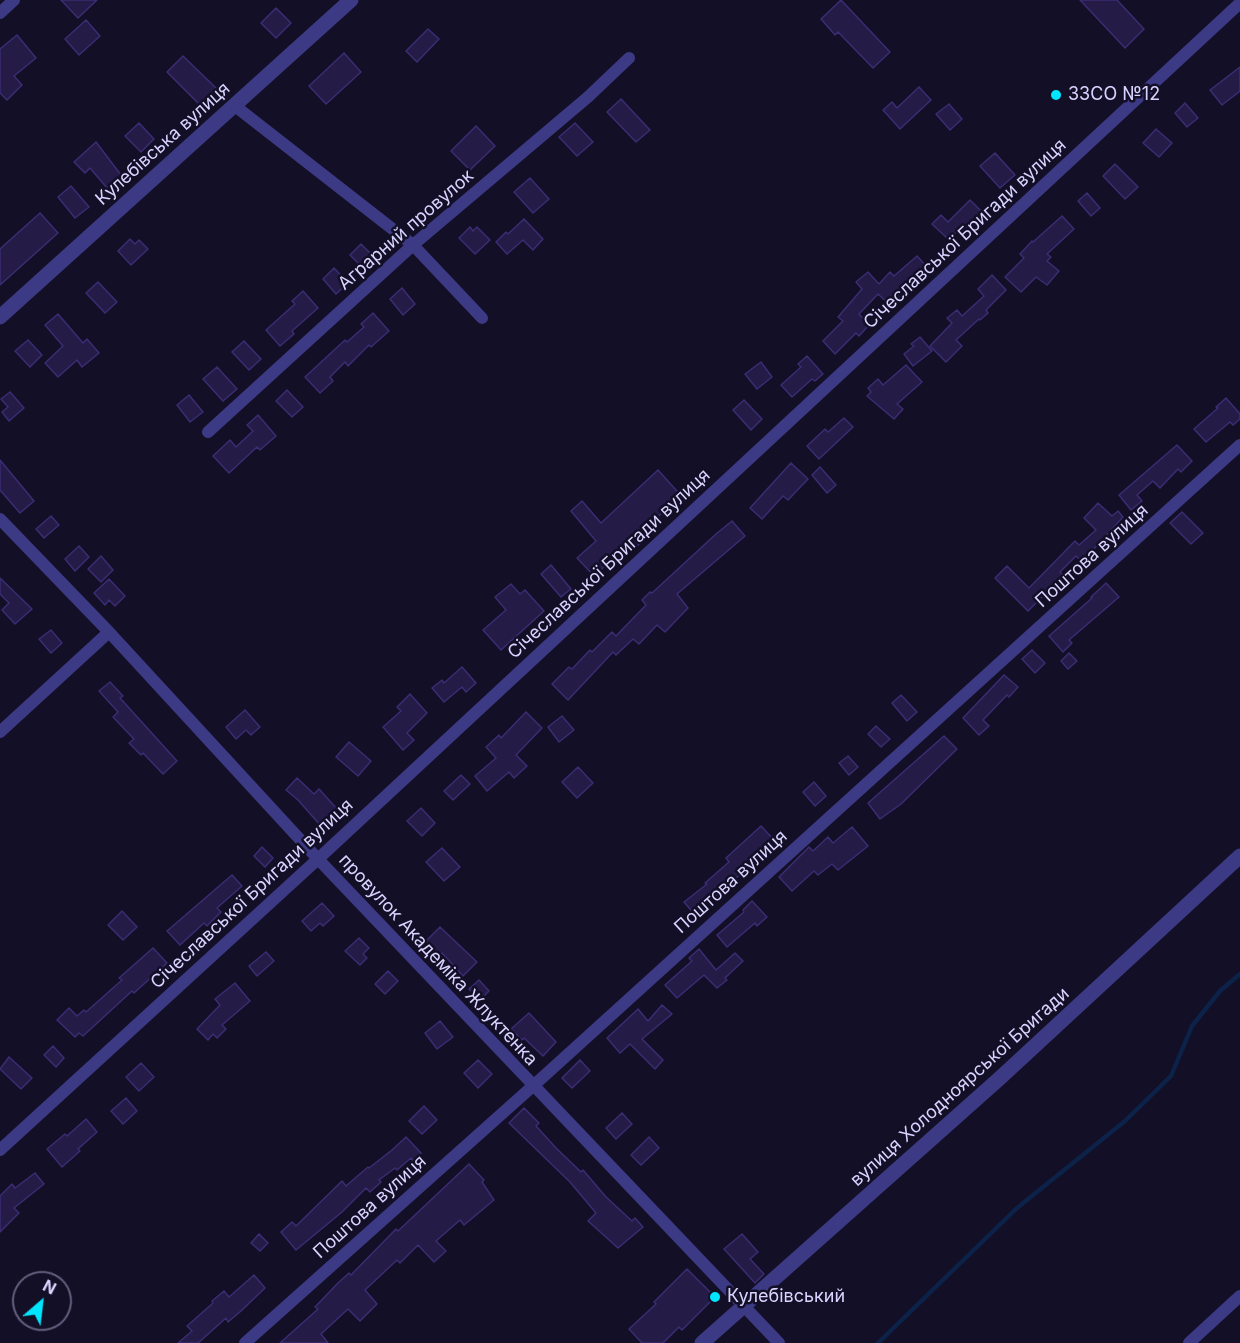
<!DOCTYPE html>
<meta charset="utf-8">
<style>
body{margin:0}
#map{position:relative;width:1240px;height:1343px;overflow:hidden;background:#130f26;font-family:Inter,sans-serif}
canvas{display:block}
.north{position:absolute;left:12px;top:1271px;width:60px;height:60px;box-sizing:border-box;background:#130f26;border:2px solid #625e7d;border-radius:50%;rotate:28deg;font-size:16px;font-weight:700;line-height:24px;text-align:center;color:#d9d4ff}
.north::after{content:'';display:block;margin:auto;width:21px;height:27px;background:#00e5ff;clip-path:polygon(50% 0,100% 100%,50% 72%,0 100%)}
</style>
<div id="map">
<canvas width="1240" height="1343"></canvas>
<div class="north">N</div>
</div>
<script>
const c = document.querySelector('canvas').getContext('2d');
c.lineJoin = 'round';
function poly(rows) {
  const path = new Path2D();
  for (const r of rows) {
    path.moveTo(r[0], r[1]);
    for (let i = 2; i < r.length; i += 2) path.lineTo(r[i], r[i + 1]);
  }
  return path;
}
function trace(path, color, width, dash) {
  c.strokeStyle = color;
  c.lineWidth = width;
  c.lineCap = dash ? 'butt' : 'round';
  c.setLineDash(dash || []);
  c.stroke(path);
}
function fill(path, color) {
  c.fillStyle = color;
  c.fill(path, 'evenodd');
}
function drawText(font, color, halo, rows, align = 'center') {
  c.font = font + ' Inter,sans-serif';
  c.lineWidth = 5;
  c.setLineDash([]);
  c.textBaseline = 'middle';
  c.strokeStyle = halo;
  c.fillStyle = color;
  for (const [text, x, y, turn = 0] of rows) {
    c.save();
    c.translate(x, y);
    c.rotate((+turn || 0) * Math.PI / 180);
    c.textAlign = isNaN(turn) ? turn : align;
    if (halo) c.strokeText(text, 0, 0);
    c.fillText(text, 0, 0);
    c.restore();
  }
}
const stream = poly([
 [878,1343,1017,1208,1125,1121,1171,1076,1192,1026,1220,991,1240,974]
]);
const building = poly([
 [61,0,97,0,78,18,61,0],
 [841,0,890,52,873,68,838,32,835,35,821,19,841,0],
 [1080,0,1117,0,1144,29,1125,48,1080,0],
 [276,8,291,23,276,38,261,23,276,8],
 [86,20,100,36,79,55,65,39,86,20],
 [428,29,439,39,417,62,406,51,428,29],
 [17,35,36,58,14,76,22,85,7,100,0,93,0,49,17,35],
 [344,53,361,72,326,104,309,86,344,53],
 [183,56,217,89,201,106,167,72,183,56],
 [1240,67,1240,91,1222,105,1210,90,1240,67],
 [919,87,931,100,900,129,883,110,892,102,897,108,919,87],
 [621,99,650,130,636,142,607,112,621,99],
 [1185,103,1198,118,1187,127,1175,113,1185,103],
 [949,104,962,119,950,130,936,114,949,104],
 [139,123,154,139,141,152,125,136,139,123],
 [575,123,593,142,577,156,559,137,575,123],
 [476,126,495,146,470,170,451,151,476,126],
 [1156,129,1172,143,1159,157,1143,143,1156,129],
 [96,142,121,175,107,188,90,168,85,173,74,162,96,142],
 [995,153,1015,175,1000,188,980,166,995,153],
 [1115,164,1138,187,1125,199,1103,176,1115,164],
 [530,178,549,199,533,213,514,192,530,178],
 [71,186,89,207,75,218,58,197,71,186],
 [1087,193,1100,208,1091,216,1078,201,1087,193],
 [970,200,982,212,964,230,961,227,949,240,932,224,941,215,948,222,970,200],
 [40,213,58,233,0,285,0,249,40,213],
 [1062,216,1074,229,1047,254,1051,257,1047,261,1059,271,1047,285,1036,277,1021,292,1005,277,1024,258,1020,254,1032,241,1033,242,1062,216],
 [524,219,543,239,533,250,523,240,507,254,496,242,506,232,508,234,524,219],
 [470,227,473,231,477,227,490,240,475,254,459,238,470,227],
 [130,239,135,244,139,240,148,249,131,265,118,251,130,239],
 [361,244,377,260,366,271,350,255,361,244],
 [917,256,928,268,906,288,908,290,891,306,878,294,859,314,869,325,859,336,856,333,835,354,823,341,843,321,838,317,862,289,856,282,868,272,879,284,890,272,894,276,917,256],
 [334,268,348,283,336,294,323,279,334,268],
 [992,275,1006,290,986,310,988,313,980,320,979,319,956,340,962,346,946,362,930,346,952,323,947,318,957,310,962,316,984,296,978,289,992,275],
 [98,282,117,302,105,313,86,293,98,282],
 [402,288,415,304,403,315,390,299,402,288],
 [303,291,318,308,292,331,294,334,280,346,266,330,295,304,292,301,303,291],
 [373,313,389,331,371,347,369,345,348,366,345,362,330,377,333,381,320,393,305,377,345,340,347,342,364,327,361,324,373,313],
 [58,314,83,343,87,339,99,353,82,367,77,360,58,377,45,363,63,346,45,325,58,314],
 [920,337,932,351,913,366,904,354,914,346,911,344,920,337],
 [28,340,42,355,30,367,15,351,28,340],
 [244,341,261,359,249,370,232,352,244,341],
 [807,356,823,374,815,381,812,379,792,397,781,385,801,367,798,364,807,356],
 [761,362,772,377,757,389,745,374,761,362],
 [906,365,922,382,897,404,903,409,894,419,867,396,871,392,868,388,878,379,883,385,906,365],
 [217,367,237,389,223,401,203,379,217,367],
 [287,390,303,407,292,417,276,401,287,390],
 [10,392,24,408,9,421,2,412,8,407,1,399,10,392],
 [189,395,203,412,190,422,177,405,189,395],
 [1226,398,1240,414,1240,419,1233,425,1230,422,1206,442,1194,429,1218,408,1216,407,1226,398],
 [744,400,762,419,751,430,733,410,744,400],
 [258,415,276,436,260,450,257,447,229,473,213,456,230,440,236,447,253,431,247,425,258,415],
 [844,418,853,427,819,459,807,446,825,429,828,432,844,418],
 [1177,445,1192,461,1181,472,1178,469,1160,488,1153,481,1137,495,1142,501,1131,510,1119,495,1177,445],
 [0,460,34,501,20,513,0,490,0,460],
 [791,463,808,479,788,500,783,496,762,519,750,508,791,463],
 [820,467,836,485,827,493,812,475,820,467],
 [658,470,685,500,670,514,666,509,644,530,649,535,635,548,630,543,594,576,577,558,596,541,571,511,582,501,601,523,658,470],
 [1098,503,1112,516,1118,511,1123,517,1082,562,1076,556,1060,572,1066,578,1056,587,1054,585,1028,611,995,578,1007,566,1029,588,1075,541,1079,545,1096,530,1084,518,1098,503],
 [1182,512,1203,533,1191,544,1170,523,1182,512],
 [51,516,59,525,44,538,36,529,51,516],
 [732,521,745,536,677,594,688,608,665,632,657,625,639,644,633,639,616,655,613,652,568,700,552,684,569,667,572,669,590,650,592,652,612,632,616,636,646,605,642,600,650,592,652,593,716,534,732,521],
 [79,546,89,557,75,571,65,559,79,546],
 [101,556,113,570,101,582,88,569,101,556],
 [551,565,571,589,561,597,541,574,551,565],
 [0,578,32,609,15,624,2,610,9,603,0,594,0,578],
 [109,579,125,596,115,606,109,600,105,605,94,593,109,579],
 [1106,583,1119,597,1069,640,1072,643,1063,652,1049,636,1092,598,1091,597,1106,583],
 [511,584,520,594,525,590,544,611,501,650,483,630,506,610,495,597,511,584],
 [51,630,62,643,51,653,39,639,51,630],
 [1032,650,1045,663,1035,673,1022,659,1032,650],
 [1069,653,1077,661,1068,669,1061,661,1069,653],
 [462,667,476,683,466,692,462,687,444,702,432,688,442,680,444,683,462,667],
 [1004,675,1018,687,1009,697,1007,695,983,720,989,726,979,735,963,718,1004,675],
 [110,682,123,696,120,698,177,761,163,774,143,753,141,755,129,743,134,739,113,717,118,712,99,691,110,682],
 [410,694,427,713,407,733,414,740,403,750,383,727,401,711,397,707,410,694],
 [901,695,917,712,907,721,892,703,901,695],
 [245,710,260,727,251,735,246,730,236,739,226,727,245,710],
 [526,712,542,728,516,755,527,766,514,778,509,772,487,791,475,776,496,758,486,747,499,735,501,738,526,712],
 [562,716,574,730,559,742,548,727,562,716],
 [876,726,890,739,881,747,868,734,876,726],
 [944,736,957,749,901,804,880,819,868,803,944,736],
 [349,742,371,761,358,776,336,757,349,742],
 [848,756,858,767,849,775,839,763,848,756],
 [578,767,593,783,577,798,562,782,578,767],
 [461,775,470,784,453,800,444,791,461,775],
 [297,778,314,794,319,789,338,810,321,826,298,800,286,790,297,778],
 [814,782,826,796,815,806,803,792,814,782],
 [421,808,435,823,422,836,407,821,421,808],
 [761,826,776,842,695,915,684,902,707,884,705,883,729,862,726,858,761,826],
 [852,827,868,846,838,870,832,864,818,875,814,871,792,891,779,877,809,847,813,851,828,837,833,843,852,827],
 [262,847,273,858,265,867,254,856,262,847],
 [442,848,460,867,444,881,426,862,442,848],
 [232,875,242,886,217,908,221,912,207,926,204,923,180,945,167,931,232,875],
 [752,901,767,917,757,926,755,923,727,947,717,935,744,912,743,910,752,901],
 [322,903,334,916,323,926,320,923,311,931,302,921,322,903],
 [122,911,137,927,123,940,108,925,122,911],
 [440,927,477,962,463,976,442,953,440,955,426,941,440,927],
 [359,938,369,948,363,954,367,958,360,965,345,951,359,938],
 [153,948,167,963,134,993,132,991,83,1036,79,1033,75,1037,57,1020,69,1008,77,1016,84,1010,86,1012,122,980,119,978,153,948],
 [699,949,716,970,735,953,743,961,725,978,727,980,717,988,704,975,677,998,665,985,692,961,689,958,699,949],
 [266,952,274,961,257,976,249,966,266,952],
 [388,971,398,981,385,994,375,984,388,971],
 [479,980,489,991,480,1000,469,989,479,980],
 [235,983,250,1001,222,1025,226,1029,217,1038,213,1034,208,1040,197,1029,220,1005,215,999,235,983],
 [662,1005,672,1014,642,1039,663,1060,655,1069,630,1044,620,1053,607,1038,638,1009,648,1021,662,1005],
 [529,1013,556,1042,543,1056,524,1038,522,1040,511,1029,529,1013],
 [440,1021,453,1037,437,1049,425,1033,440,1021],
 [53,1046,64,1058,56,1067,44,1055,53,1046],
 [9,1057,32,1078,21,1089,0,1069,9,1057],
 [478,1060,492,1074,478,1088,464,1073,478,1060],
 [580,1060,590,1071,572,1088,562,1078,580,1060],
 [141,1063,154,1077,139,1091,126,1077,141,1063],
 [126,1098,137,1111,123,1124,111,1111,126,1098],
 [424,1106,437,1120,422,1134,409,1121,424,1106],
 [524,1108,539,1123,536,1126,556,1148,581,1172,583,1170,606,1197,632,1221,635,1218,643,1227,618,1248,588,1221,596,1213,570,1182,509,1123,524,1108],
 [622,1113,632,1124,616,1139,606,1128,622,1113],
 [86,1119,97,1132,78,1149,80,1151,62,1167,47,1149,65,1134,67,1136,86,1119],
 [406,1137,421,1153,413,1161,411,1158,397,1170,395,1168,379,1180,381,1182,370,1192,366,1188,342,1212,296,1250,281,1232,292,1222,296,1226,342,1181,346,1186,368,1167,369,1168,392,1150,406,1137],
 [649,1137,659,1148,641,1165,631,1155,649,1137],
 [469,1164,484,1180,482,1182,494,1200,464,1225,460,1220,436,1241,446,1251,434,1262,418,1245,400,1263,397,1260,365,1290,377,1304,360,1321,348,1309,321,1334,328,1343,280,1343,318,1309,315,1307,338,1283,349,1273,351,1275,396,1229,398,1231,469,1164],
 [35,1173,44,1184,14,1208,19,1213,0,1232,0,1196,12,1184,15,1188,35,1173],
 [259,1234,268,1243,260,1251,251,1243,259,1234],
 [742,1234,758,1252,750,1259,764,1274,755,1283,724,1249,742,1234],
 [687,1269,715,1297,682,1330,679,1327,663,1343,642,1343,629,1329,656,1304,654,1302,687,1269],
 [254,1275,265,1288,241,1311,228,1322,226,1318,198,1343,178,1343,192,1331,187,1326,213,1303,212,1301,224,1291,229,1297,254,1275]
]);
const minor = poly([
 [0,13,14,0],
 [235,106,413,245,482,318],
 [208,432,413,245,588,97,629,58],
 [0,519,109,632,318,859,779,1343],
 [0,732,109,632],
 [0,1150,318,859,1240,3],
 [245,1343,543,1077,1240,445],
 [1189,1343,1240,1296]
]);
const tertiary = poly([
 [0,317,351,0],
 [702,1343,1000,1078,1240,856]
]);
const markers = [
 [1056,95,6,"#00e5ff"],
 [715,1297,6,"#00e5ff"]
];
const poiNames = [
 ["ЗЗСО №12",1068,95],
 ["Кулебівський",727,1297]
];
const streetNames = [
 ["Кулебівська вулиця",163,144,-42],
 ["Аграрний провулок",406,230,-41],
 ["Січеславської Бригади вулиця",965,234,-43],
 ["Поштова вулиця",1092,556,-42],
 ["Січеславської Бригади вулиця",609,564,-43],
 ["Поштова вулиця",731,882,-42],
 ["Січеславської Бригади вулиця",252,894,-43],
 ["провулок Академіка Жлуктенка",438,960,47],
 ["вулиця Холодноярської Бригади",960,1087,-42],
 ["Поштова вулиця",370,1207,-42]
];
trace(stream, '#0c2248', 4.5);
fill(building, '#241b47');
trace(building, '#3b2d73', 1.5);
trace(minor, '#3d3a85', 12);
trace(tertiary, '#3d3a85', 15);
for (const [x, y, r, color] of markers) {
  const dot = new Path2D();
  dot.arc(x, y, r, 0, 2 * Math.PI);
  c.fillStyle = color;
  c.fill(dot);
  trace(dot, '#130f26', 2);
}
drawText('18px', '#d9d4ff', '#130f26', poiNames, 'left');
drawText('18px', '#d9d4ff', '#130f26', streetNames);
</script>
